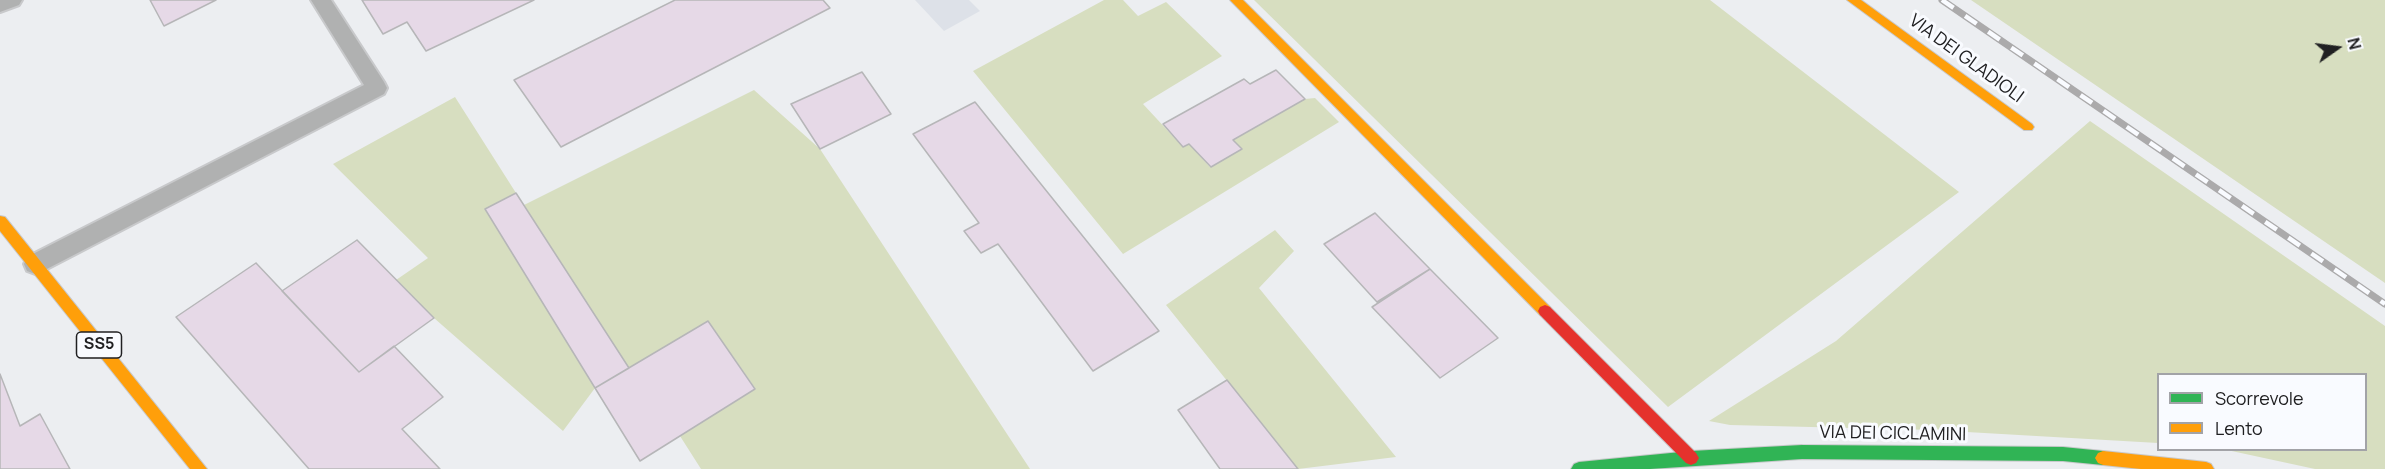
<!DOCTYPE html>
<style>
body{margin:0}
#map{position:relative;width:2385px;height:469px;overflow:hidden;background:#eceef1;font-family:Manrope,sans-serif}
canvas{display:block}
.legend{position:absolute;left:2157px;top:373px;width:210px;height:78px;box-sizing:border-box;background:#f9fbff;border:2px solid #a2a3a7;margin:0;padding:8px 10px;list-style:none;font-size:18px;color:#202022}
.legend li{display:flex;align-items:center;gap:12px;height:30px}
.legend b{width:30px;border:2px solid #a2a3a7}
.north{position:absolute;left:2307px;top:18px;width:60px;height:60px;-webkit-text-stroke:4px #f9fbff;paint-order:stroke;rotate:76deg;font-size:16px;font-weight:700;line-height:24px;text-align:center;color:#202022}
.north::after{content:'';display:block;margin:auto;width:21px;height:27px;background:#202022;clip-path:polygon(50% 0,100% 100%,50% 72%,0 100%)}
</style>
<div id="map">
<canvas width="2385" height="469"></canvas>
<ul class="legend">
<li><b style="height:8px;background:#30b455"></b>Scorrevole</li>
<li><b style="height:8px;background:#ff9f0a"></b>Lento</li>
</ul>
<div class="north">N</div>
</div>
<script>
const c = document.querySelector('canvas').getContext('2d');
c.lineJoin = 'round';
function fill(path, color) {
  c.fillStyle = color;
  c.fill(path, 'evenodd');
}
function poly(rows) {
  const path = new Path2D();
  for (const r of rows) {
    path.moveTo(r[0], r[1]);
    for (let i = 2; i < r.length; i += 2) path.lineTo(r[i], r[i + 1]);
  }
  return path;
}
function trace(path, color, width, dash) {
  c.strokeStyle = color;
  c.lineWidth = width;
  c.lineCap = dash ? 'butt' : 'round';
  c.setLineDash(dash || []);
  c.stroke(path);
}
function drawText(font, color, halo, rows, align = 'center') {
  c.font = font + ' Manrope,sans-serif';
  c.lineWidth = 6;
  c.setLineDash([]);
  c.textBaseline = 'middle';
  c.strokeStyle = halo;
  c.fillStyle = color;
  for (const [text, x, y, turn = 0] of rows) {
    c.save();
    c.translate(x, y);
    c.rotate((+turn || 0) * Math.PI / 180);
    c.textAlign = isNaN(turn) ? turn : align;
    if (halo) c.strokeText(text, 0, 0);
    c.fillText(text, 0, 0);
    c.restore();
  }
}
const built = poly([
 [915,0,969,0,980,11,944,31]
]);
const green = poly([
 [1104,0,1123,0,1138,16,1166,2,1222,56,1143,104,1183,147,1189,144,1210,167,1241,149,1233,140,1305,99,1315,98,1339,122,1123,254,973,71],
 [1254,0,1710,0,1959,192,1668,407],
 [1971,0,2385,0,2385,283],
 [754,90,820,149,1030,469,701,469,680,436,755,388,708,321,629,368,524,205],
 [455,97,516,193,485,209,595,388,563,431,434,318,396,280,428,258,333,164],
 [2090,121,2385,326,2385,469,2315,469,2227,450,2366,450,2366,374,2158,374,2158,443,1932,430,1730,425,1709,421,1836,341],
 [1275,230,1294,251,1259,288,1396,457,1298,469,1166,305]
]);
const building = poly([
 [150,0,216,0,164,26,150,0],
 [362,0,534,0,426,51,407,22,383,34,362,0],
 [675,0,823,0,830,8,561,147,514,80,675,0],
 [1276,70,1305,99,1233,140,1242,149,1211,167,1189,144,1183,147,1163,124,1244,79,1250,84,1276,70],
 [862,72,891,114,820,149,791,104,862,72],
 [975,102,1159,331,1093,371,998,244,981,253,964,231,979,223,913,134,975,102],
 [516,193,629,368,595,388,485,209,516,193],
 [1375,213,1430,269,1377,302,1324,244,1375,213],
 [357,240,434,318,359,372,282,291,357,240],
 [256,263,359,372,394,346,443,397,402,429,440,469,309,469,176,317,256,263],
 [1430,269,1498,338,1440,378,1372,307,1430,269],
 [708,321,755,389,640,461,595,388,708,321],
 [0,374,20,426,40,414,70,469,0,469,0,374],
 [1227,380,1298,469,1220,469,1178,410,1227,380]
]);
const lane = poly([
 [0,0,22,0,19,5,0,12,0,0],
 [311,0,331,0,384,82,387,88,384,94,43,271,35,274,27,271,24,264,27,257,364,85,311,0]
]);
const fast = poly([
 [1802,445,2063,447,2103,451,2108,453,2111,458,2108,463,2103,465,2063,461,1802,459,1650,469,1571,469,1574,464,1579,462,1691,451,1802,445]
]);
const slow = poly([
 [1230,0,1243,0,1550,307,1552,311,1550,315,1545,317,1540,315,1230,0],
 [1847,0,1861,0,2032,124,2034,127,2032,130,2024,130,1847,0],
 [0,216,5,217,207,469,190,469,0,231,0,216],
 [2103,451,2206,462,2211,464,2214,469,2141,469,2103,465,2098,463,2095,458,2098,453,2103,451]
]);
const jam = poly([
 [1545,305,1550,307,1696,453,1699,458,1696,463,1691,465,1686,463,1540,315,1538,311,1540,307,1545,305]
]);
const rail = poly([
 [1942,0,2385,304]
]);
const shields = [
 [99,345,45]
];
const shieldNames = [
 ["SS5",99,345]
];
const streetNames = [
 ["VIA DEI GLADIOLI",1966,59,36],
 ["VIA DEI CICLAMINI",1893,434,1]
];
fill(built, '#dde1e8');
fill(green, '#d7dec0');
fill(building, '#e6d9e7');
trace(building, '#b6b6b8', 1.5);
trace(lane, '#c8c9cb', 4);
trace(fast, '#c8c9cb', 2);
trace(slow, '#c8c9cb', 2);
trace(jam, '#c8c9cb', 2);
fill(lane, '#b0b1b1');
fill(fast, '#30b455');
fill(slow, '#ff9f0a');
fill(jam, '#e5322d');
trace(rail, '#abaaab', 7);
trace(rail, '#f9fbff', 4.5, [14]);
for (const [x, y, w] of shields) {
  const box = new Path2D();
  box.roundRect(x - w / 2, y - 13, w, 26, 4.5);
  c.fillStyle = '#f9fbff';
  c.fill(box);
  trace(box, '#202022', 1.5);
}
drawText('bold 16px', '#202022', null, shieldNames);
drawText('18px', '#202022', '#f9fbff', streetNames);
</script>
